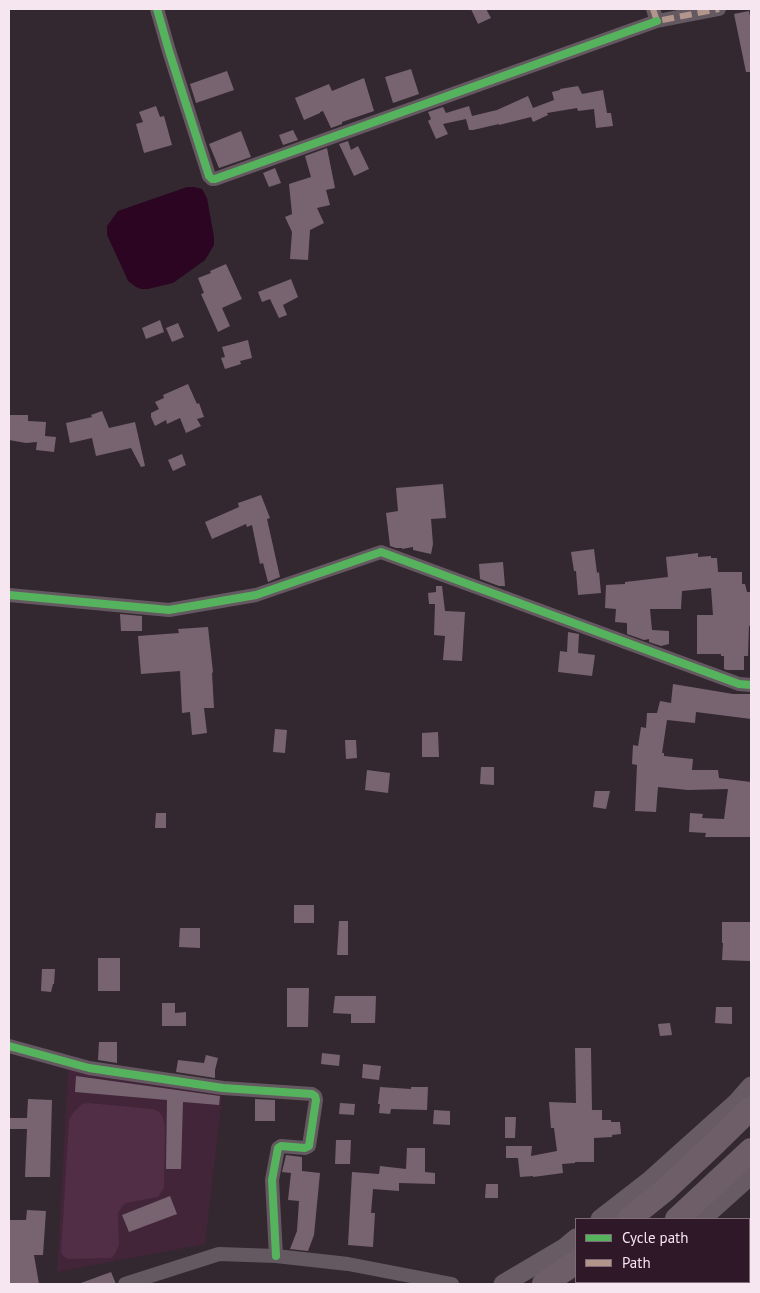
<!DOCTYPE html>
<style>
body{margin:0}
#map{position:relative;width:760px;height:1293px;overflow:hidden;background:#342830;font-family:"PT Sans",sans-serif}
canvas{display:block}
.frame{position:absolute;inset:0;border:10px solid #f6e6f0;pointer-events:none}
.legend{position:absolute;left:575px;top:1218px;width:175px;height:65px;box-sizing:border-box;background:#2f1828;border:1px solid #7f6a78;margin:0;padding:6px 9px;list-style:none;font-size:15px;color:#f6e6f0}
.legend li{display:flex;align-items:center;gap:10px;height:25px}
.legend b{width:25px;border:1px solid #7f6a78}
</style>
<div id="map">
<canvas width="760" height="1293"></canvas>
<div class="frame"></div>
<ul class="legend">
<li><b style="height:6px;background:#56b35d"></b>Cycle path</li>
<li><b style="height:6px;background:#b2968c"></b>Path</li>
</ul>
</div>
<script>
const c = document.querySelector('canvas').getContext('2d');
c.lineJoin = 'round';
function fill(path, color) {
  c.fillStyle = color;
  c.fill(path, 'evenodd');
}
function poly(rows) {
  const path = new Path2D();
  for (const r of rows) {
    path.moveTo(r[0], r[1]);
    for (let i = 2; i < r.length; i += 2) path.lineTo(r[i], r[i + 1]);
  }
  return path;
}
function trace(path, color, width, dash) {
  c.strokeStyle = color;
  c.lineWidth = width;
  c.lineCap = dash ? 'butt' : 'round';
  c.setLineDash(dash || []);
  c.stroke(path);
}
const built = poly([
 [68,1069,223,1088,205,1244,57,1272]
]);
const green = poly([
 [89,1103,153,1109,158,1111,161,1114,163,1118,165,1127,164,1188,158,1197,126,1203,122,1206,118,1213,119,1245,116,1252,112,1258,68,1259,63,1256,61,1252,69,1120,73,1113,82,1104]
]);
const water = poly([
 [187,187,194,187,202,189,207,198,214,237,214,245,205,260,173,283,148,289,141,289,136,287,128,281,125,274,107,235,107,226,118,211]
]);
const building = poly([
 [471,9,486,9,491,18,478,24],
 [749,11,751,20,751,72,746,72,734,14],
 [411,69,419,94,393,103,385,77],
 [227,71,234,90,196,103,190,84],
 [364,78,374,111,342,122,342,124,331,128,323,111,320,112,320,113,304,120,295,98,329,84,332,91],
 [578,86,582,94,603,90,607,113,611,113,613,126,596,128,594,109,578,111,577,108,547,113,548,115,533,122,531,117,499,125,499,124,473,130,469,130,466,119,443,124,448,134,436,139,428,121,431,119,428,112,443,107,446,113,469,106,472,116,497,110,528,96,533,108,554,100,552,92,560,90,560,89],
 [156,106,160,117,164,116,172,145,144,153,136,124,143,122,139,112],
 [293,130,298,140,283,145,279,135],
 [241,131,251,157,219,168,209,144],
 [348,141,351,150,358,146,369,169,354,176,339,144],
 [327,148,335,188,326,190,330,205,317,208,324,223,310,230,308,260,290,259,292,232,285,217,292,214,289,184,311,177,305,156],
 [275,168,281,183,269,187,263,173],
 [226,264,242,299,222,308,230,326,218,332,201,294,204,293,198,278,211,273,210,271],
 [291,279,298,297,283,305,287,315,279,318,270,299,262,302,258,292],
 [160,320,164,332,146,339,142,328],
 [178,323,184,337,172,342,166,328],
 [248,340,252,358,240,361,241,364,225,369,221,358,225,357,222,347],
 [188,384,197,404,199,403,204,417,197,419,201,426,186,433,180,418,167,424,166,420,155,426,151,417,151,413,159,409,155,402,164,398,163,395],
 [102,411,109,428,135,422,145,466,141,467,131,448,96,456,92,438,70,443,66,423,92,417,91,415],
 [9,415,28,415,28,421,46,422,45,436,56,437,54,452,36,450,37,442,26,443,9,440],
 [182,454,186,465,173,471,168,460],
 [443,484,446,518,431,519,433,544,431,554,413,550,413,547,402,549,402,548,396,548,390,546,386,513,398,511,396,488],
 [261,495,270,518,267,519,280,577,268,582,263,563,260,564,252,525,247,527,246,524,212,539,205,522,239,507,238,503],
 [594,549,597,573,599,572,601,593,578,595,576,571,574,571,571,552],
 [698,553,698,557,711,556,711,558,717,558,718,572,742,572,742,584,745,584,747,592,751,592,751,626,749,626,748,656,744,656,744,670,727,670,724,669,724,656,721,656,721,654,697,654,697,615,713,615,711,588,682,591,681,609,650,609,652,630,669,631,669,644,661,646,649,642,649,639,644,640,627,634,627,623,615,622,616,609,605,608,606,585,625,584,625,582,668,577,666,557],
 [503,562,505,586,499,586,480,579,479,564],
 [436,586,442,586,445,611,465,612,462,661,443,660,445,636,434,635,435,604,429,604,428,593,436,592],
 [120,614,142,616,142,631,121,631],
 [208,627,213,672,212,673,214,708,204,708,207,733,192,735,190,712,182,713,180,671,141,674,138,636,179,633,178,629],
 [568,632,579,634,578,653,595,655,592,676,558,672,560,651,567,652],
 [673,684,733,694,751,694,751,719,696,712,695,723,667,720,662,753,664,753,664,756,693,759,692,770,718,770,719,778,751,782,751,837,705,837,706,833,689,832,690,813,703,814,702,818,724,819,728,789,688,790,658,787,656,812,635,811,637,765,632,764,633,745,638,746,641,727,646,728,647,713,657,713,660,701,671,703],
 [275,729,287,730,285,753,273,752],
 [438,732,439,757,422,757,422,733],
 [345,740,356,740,357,758,346,759],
 [481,767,494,767,494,785,480,784],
 [367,770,390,773,388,793,365,790],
 [595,791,610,791,606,809,593,807],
 [156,813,166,813,166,828,155,828],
 [294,905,314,905,314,923,294,923],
 [339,921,348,921,348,955,337,955],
 [722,922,751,922,750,961,722,960,723,943,722,943],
 [180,928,200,928,200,948,179,947],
 [98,958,120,958,120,991,98,991],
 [42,969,55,969,54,984,53,984,51,992,41,991],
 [287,988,309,988,308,1027,287,1027],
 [335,996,376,996,375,1023,351,1023,351,1014,333,1013],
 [162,1003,175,1003,175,1013,186,1012,186,1026,162,1026],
 [716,1007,732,1007,732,1024,715,1023],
 [670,1023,672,1035,660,1036,658,1024],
 [99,1042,117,1042,117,1063,98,1060],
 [575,1048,591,1048,592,1110,602,1110,602,1120,611,1120,611,1122,620,1122,621,1134,612,1135,612,1137,594,1138,594,1162,575,1162,575,1163,562,1164,563,1173,533,1177,533,1176,520,1177,518,1158,506,1158,506,1146,532,1146,531,1156,557,1151,554,1128,551,1128,549,1102,576,1103],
 [322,1053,340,1055,339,1066,321,1064],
 [206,1055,218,1058,215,1070,215,1078,176,1072,178,1060,204,1063],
 [363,1064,381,1066,379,1080,362,1078],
 [76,1076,220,1096,219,1105,183,1102,181,1169,166,1169,167,1100,75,1092],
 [380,1087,411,1089,411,1087,428,1087,427,1110,391,1109,390,1114,379,1113,380,1104,378,1104],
 [28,1099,52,1100,50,1177,25,1177,27,1129,9,1129,9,1118,27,1118],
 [255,1099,275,1100,275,1121,255,1121],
 [340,1103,355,1104,354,1115,339,1114],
 [434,1110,450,1111,450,1125,433,1124],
 [505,1117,516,1117,515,1138,505,1138],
 [336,1140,351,1140,350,1164,335,1164],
 [407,1148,425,1148,425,1172,435,1173,435,1184,399,1183,399,1191,373,1189,371,1213,375,1213,373,1247,348,1245,352,1172,379,1174,380,1166,406,1169],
 [286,1155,302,1157,302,1171,320,1173,314,1235,308,1251,290,1249,297,1231,299,1201,288,1200,291,1173,282,1172],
 [486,1184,498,1184,498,1198,485,1198],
 [170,1196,177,1214,129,1232,122,1215],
 [27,1210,46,1211,43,1255,34,1255,39,1284,9,1284,9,1220,26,1220],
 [111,1272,116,1284,81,1284,81,1283]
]);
const street = poly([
 [157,9,169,51,209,176,212,179,215,179,657,21],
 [653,9,657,21,719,9],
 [9,595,169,610,256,595,381,552,739,684,751,685],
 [9,1046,89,1068,223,1088,312,1094,315,1096,316,1100,309,1146,305,1148,281,1146,278,1148,272,1180,276,1256],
 [125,1284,219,1254,276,1256,348,1264,452,1284]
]);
const secondary = poly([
 [600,1219,649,1181,737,1102,751,1086],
 [702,1219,751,1175],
 [503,1284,564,1248,576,1238],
 [621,1284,624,1282]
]);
const highway = poly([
 [629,1219,665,1190,712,1146,751,1108],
 [677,1219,751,1150],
 [544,1284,576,1262],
 [596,1284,599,1282]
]);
const quiet = poly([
 [653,9,657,21,719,9]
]);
const cycleway = poly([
 [157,9,169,51,209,176,212,179,215,179,657,21],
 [9,595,169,610,256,595,381,552,739,684,751,685],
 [9,1046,89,1068,223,1088,312,1094,315,1096,316,1100,309,1146,305,1148,281,1146,278,1148,272,1180,276,1256]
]);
fill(built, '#422538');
fill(green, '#512d46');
fill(water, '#2b0521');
fill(building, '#776470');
trace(street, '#655961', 14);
trace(secondary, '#685b63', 19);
trace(highway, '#6d5e67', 24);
trace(quiet, '#b2968c', 6, [12, 6]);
trace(cycleway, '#56b35d', 8);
</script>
